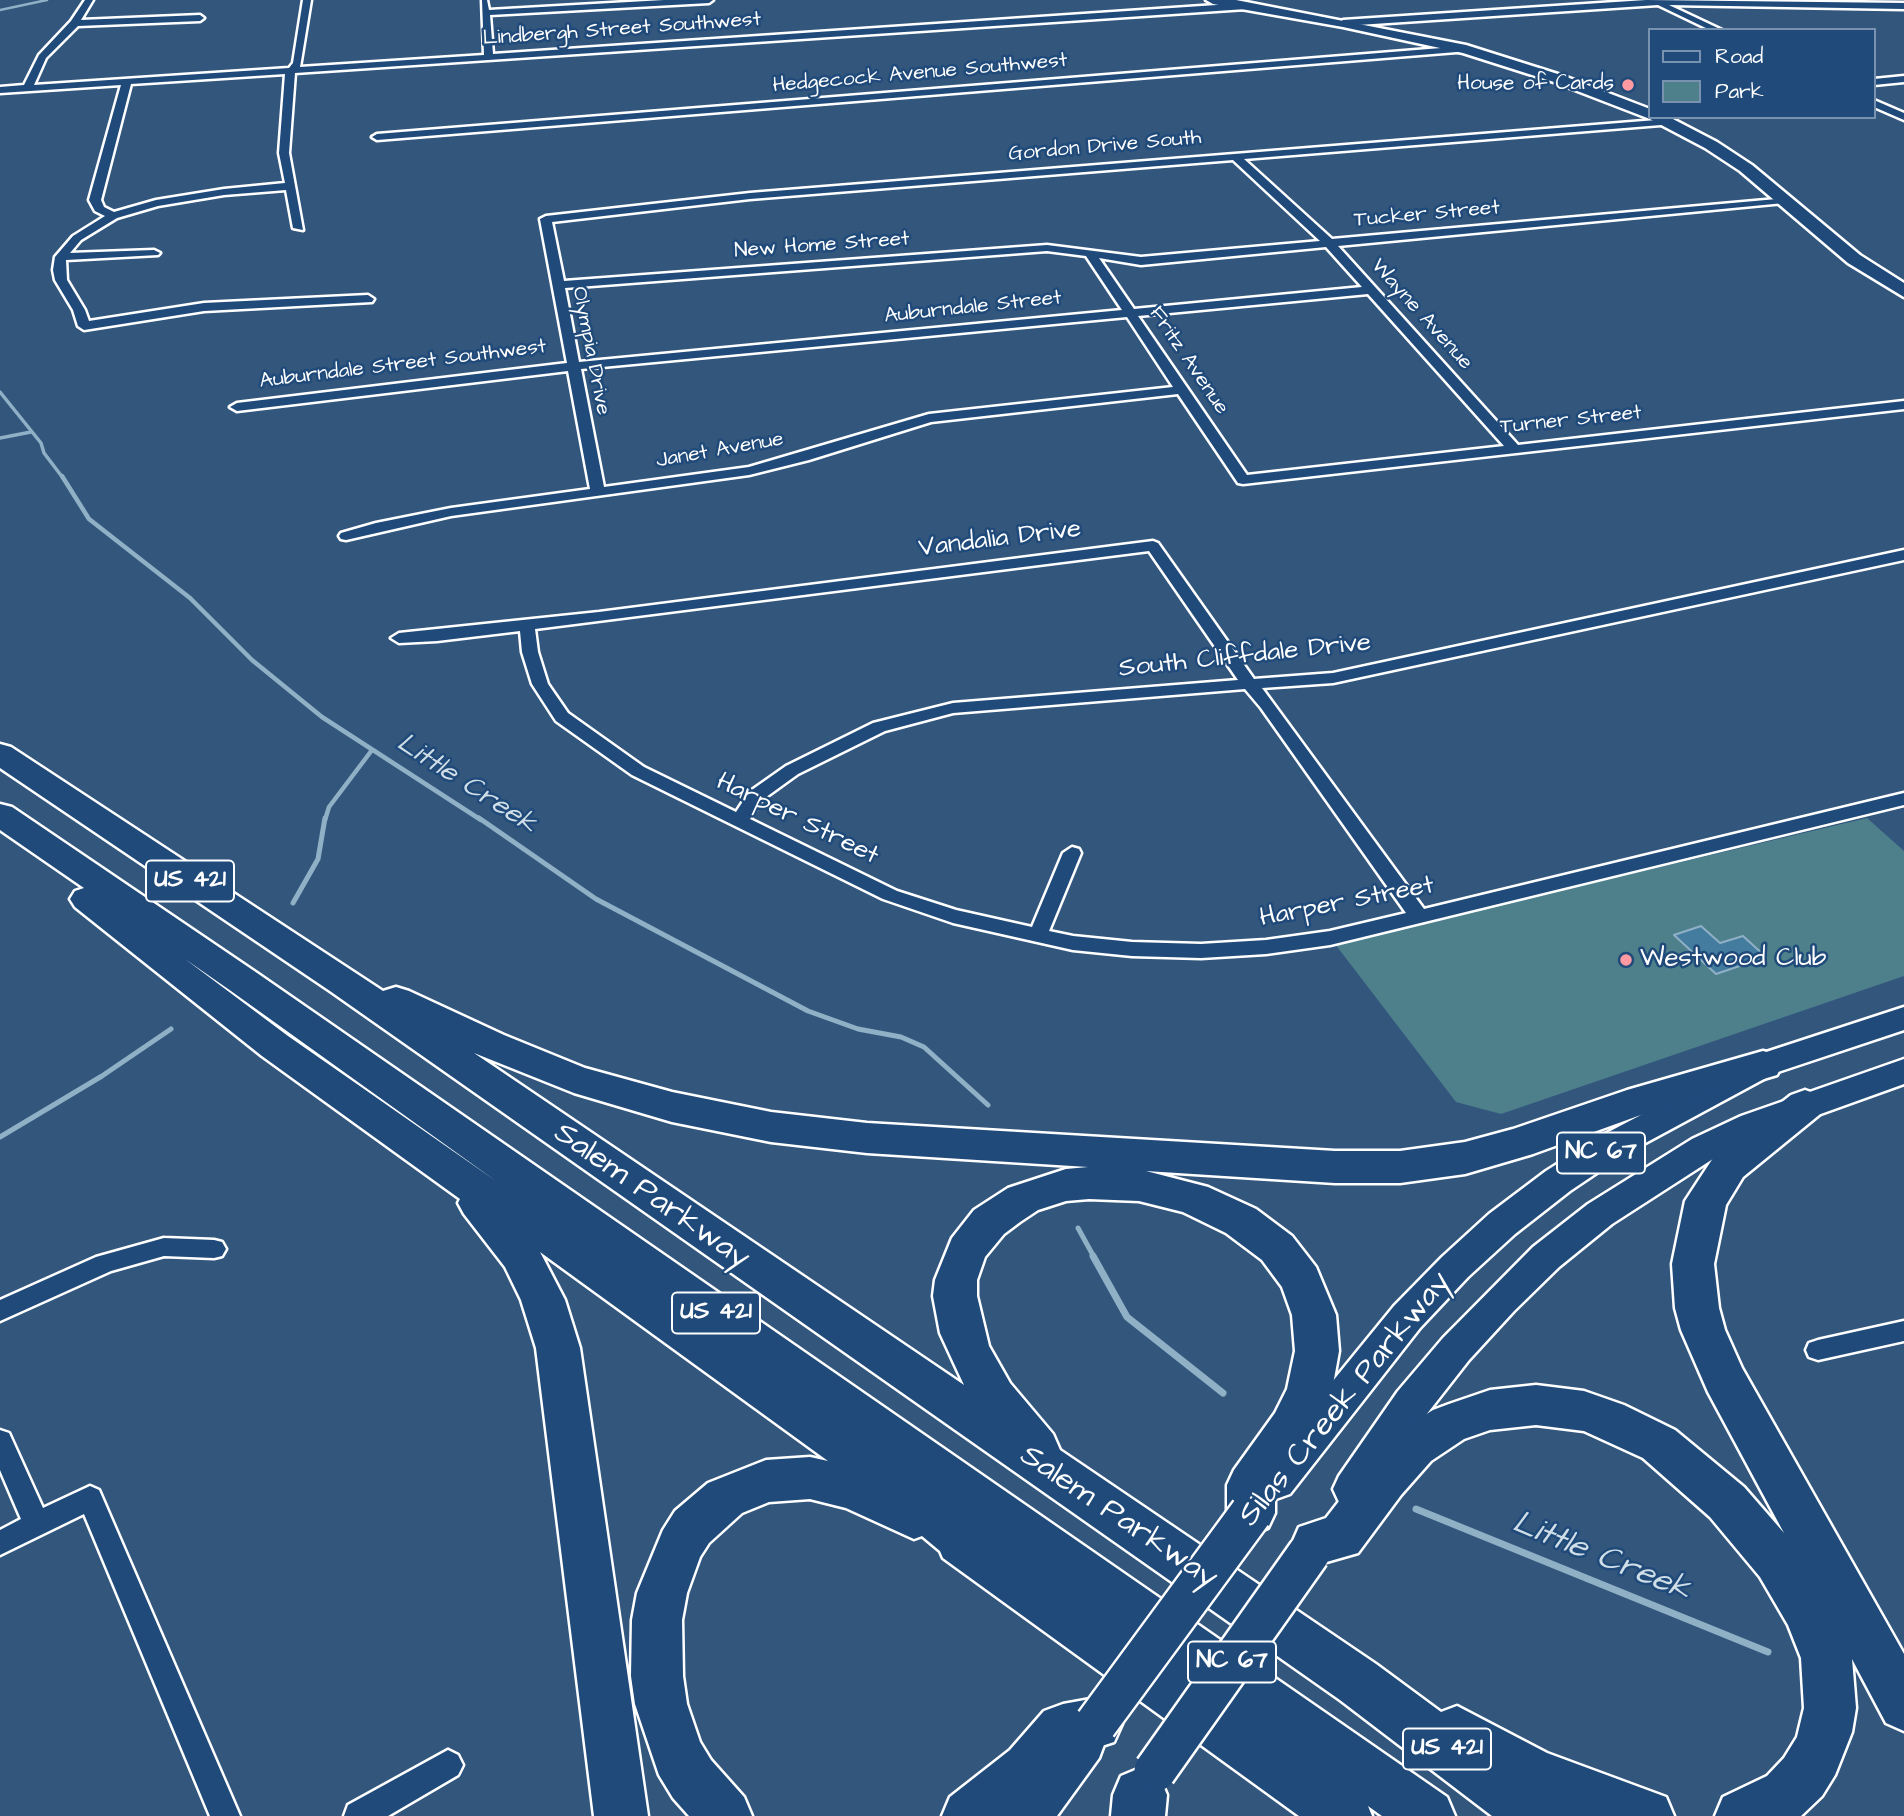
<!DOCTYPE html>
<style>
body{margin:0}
#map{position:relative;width:1904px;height:1816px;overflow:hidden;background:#33567d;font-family:"Architects Daughter",sans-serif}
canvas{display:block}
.legend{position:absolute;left:1648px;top:28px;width:228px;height:91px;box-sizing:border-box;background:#1f4a7a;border:2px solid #7992af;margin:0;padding:9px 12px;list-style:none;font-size:21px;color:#fff}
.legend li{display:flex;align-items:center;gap:14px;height:35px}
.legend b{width:35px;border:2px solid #7992af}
</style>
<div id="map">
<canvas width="1904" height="1816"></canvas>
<ul class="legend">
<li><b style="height:9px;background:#1f4a7a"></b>Road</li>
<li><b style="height:19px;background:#4e808c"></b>Park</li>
</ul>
</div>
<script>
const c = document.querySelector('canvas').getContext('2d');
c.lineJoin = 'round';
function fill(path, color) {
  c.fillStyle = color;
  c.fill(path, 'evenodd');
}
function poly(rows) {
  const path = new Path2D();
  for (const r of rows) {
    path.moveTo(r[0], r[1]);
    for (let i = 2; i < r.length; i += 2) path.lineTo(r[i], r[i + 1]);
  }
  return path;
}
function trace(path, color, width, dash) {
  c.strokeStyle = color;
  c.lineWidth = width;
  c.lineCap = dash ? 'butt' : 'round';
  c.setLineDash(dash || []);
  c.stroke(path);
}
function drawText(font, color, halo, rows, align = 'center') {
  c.font = font + ' "Architects Daughter",sans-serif';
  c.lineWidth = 5;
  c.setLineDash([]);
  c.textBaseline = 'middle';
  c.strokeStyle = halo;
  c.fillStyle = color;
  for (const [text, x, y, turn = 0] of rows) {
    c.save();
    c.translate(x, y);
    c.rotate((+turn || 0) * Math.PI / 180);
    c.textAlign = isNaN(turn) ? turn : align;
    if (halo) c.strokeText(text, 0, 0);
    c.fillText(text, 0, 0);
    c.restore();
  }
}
const green = poly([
 [1867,818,1904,851,1904,976,1501,1114,1456,1102,1335,944]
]);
const water = poly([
 [1701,926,1720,943,1743,936,1766,957,1716,974,1674,935,1701,926]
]);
const streamFar4 = poly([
 [0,10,47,0]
]);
const streamFar3 = poly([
 [0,392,41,443,44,453,63,478],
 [0,438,31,432]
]);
const streamFar2 = poly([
 [62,476,89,519,190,598,252,660,322,717,481,820],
 [325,820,329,807,372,750]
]);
const streamFar1 = poly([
 [479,818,596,899,808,1011,858,1029,901,1037,924,1047,988,1105],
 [293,903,318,859,325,818],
 [0,1137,102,1076,171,1029],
 [1078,1228,1094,1257]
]);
const stream = poly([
 [1093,1256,1127,1317,1223,1393],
 [1416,1509,1768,1652]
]);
const street = poly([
 [85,0,93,0,81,20,200,15,204,18,200,21,78,26,46,58,34,85,289,68,293,63,303,0,311,0,300,67,484,55,482,0,487,0,489,10,664,0,713,0,709,3,490,15,493,54,1246,3,1250,6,1246,9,295,73,289,153,303,230,293,228,286,190,224,195,158,206,117,218,81,240,70,253,154,250,160,253,158,255,66,260,67,280,85,310,89,321,204,303,368,295,374,299,372,302,204,311,84,330,78,326,73,310,55,280,53,270,55,257,73,236,105,216,95,211,89,200,121,85,0,93,0,87,24,85,39,55,71,21,85,0],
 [285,74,279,153,285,183,224,189,156,200,114,212,104,207,101,200,131,84,285,74],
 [1646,0,1904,3,1904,9,1669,5,1722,30,1710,30,1658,5,1343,26,1339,23,1343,20,1646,0],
 [1466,46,1469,47,1469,51,377,140,372,137,377,134,1466,46],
 [1904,76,1904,82,1874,85,1874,79,1904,76],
 [1874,100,1904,113,1904,120,1874,107,1874,100],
 [1669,119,1673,120,1673,124,1244,159,1332,239,1788,198,1790,200,1784,203,1338,246,1518,445,1904,401,1904,409,1243,484,1238,483,1178,394,931,422,809,460,749,475,451,516,346,540,341,539,339,536,341,533,376,523,451,508,590,489,568,371,237,411,230,407,237,403,567,363,540,219,546,216,750,193,1669,119],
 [1233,160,1320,241,1141,257,1047,245,564,281,552,222,750,199,1233,160],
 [1326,247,1362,287,1134,309,1099,258,1141,265,1326,247],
 [1047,251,1086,256,1122,310,579,362,565,288,1047,251],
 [1368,294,1504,446,1247,475,1138,316,1368,294],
 [1127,317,1173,387,929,414,749,467,604,487,581,369,1127,317],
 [1153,541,1158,543,1254,679,1333,673,1904,550,1904,560,1333,683,1262,688,1424,909,1904,793,1904,805,1330,945,1266,954,1201,958,1132,956,1073,950,953,923,883,899,632,775,556,721,532,684,522,652,520,631,437,641,399,643,391,638,399,633,599,612,1153,541],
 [1149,551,1238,680,953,703,873,723,786,766,749,792,736,812,644,767,568,713,548,684,538,652,535,629,1149,551],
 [1245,689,1261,708,1406,913,1330,931,1266,940,1201,944,1132,942,1073,936,1049,931,1081,853,1079,849,1072,847,1063,853,1032,927,956,910,897,891,750,819,762,800,798,774,885,731,953,713,1245,689],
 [164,1238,214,1240,222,1242,226,1249,222,1256,214,1258,164,1256,111,1271,0,1321,0,1300,96,1257,164,1238],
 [1904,1321,1904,1341,1818,1360,1809,1357,1806,1350,1809,1343,1818,1340,1904,1321],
 [0,1430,9,1433,43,1508,90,1486,99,1490,240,1816,210,1816,84,1514,0,1555,0,1530,21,1519,0,1470,0,1430],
 [448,1750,458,1755,463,1765,458,1775,388,1816,344,1816,348,1805,448,1750]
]);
const primary = poly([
 [1206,0,1236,0,1466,45,1564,76,1650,109,1650,117,1669,117,1717,142,1752,165,1860,255,1904,283,1904,297,1848,263,1740,171,1705,148,1650,119,1554,82,1463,53,1343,27,1213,4,1206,0],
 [1904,1007,1904,1030,1775,1073,1625,1154,1570,1191,1515,1234,1468,1277,1420,1328,1290,1494,1276,1499,1262,1494,1256,1481,1262,1468,1394,1306,1442,1257,1489,1214,1546,1171,1601,1136,1751,1057,1904,1007],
 [1904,1059,1904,1084,1765,1134,1716,1157,1612,1224,1559,1267,1514,1311,1469,1360,1426,1415,1367,1502,1353,1507,1339,1502,1333,1489,1339,1476,1398,1391,1443,1338,1533,1247,1588,1204,1692,1139,1741,1116,1904,1059],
 [1083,1720,1099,1726,1105,1742,1099,1758,1057,1816,1006,1816,1013,1800,1067,1726,1083,1720]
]);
const highway = poly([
 [0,744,11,747,383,991,396,987,409,991,504,1035,585,1068,672,1092,771,1112,867,1123,1335,1151,1400,1151,1465,1142,1513,1129,1627,1090,1763,1051,1777,1055,1782,1065,1777,1075,1638,1116,1533,1154,1465,1174,1400,1183,1335,1183,1146,1171,1208,1187,1256,1209,1292,1236,1316,1267,1336,1315,1339,1351,1332,1390,1307,1441,1275,1490,1275,1513,1268,1528,1251,1535,1234,1528,1227,1513,1227,1485,1234,1470,1275,1413,1287,1389,1295,1351,1292,1315,1282,1287,1262,1260,1226,1233,1183,1212,1139,1201,1089,1199,1066,1201,1038,1210,1020,1222,1004,1234,985,1257,977,1280,977,1296,989,1346,1010,1383,1053,1434,1060,1450,1376,1664,1441,1712,1457,1706,1547,1753,1666,1797,1674,1816,1492,1816,1340,1700,330,991,0,768,0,744],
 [474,1053,574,1093,672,1122,771,1142,867,1153,1088,1167,1066,1169,1008,1188,974,1210,952,1238,935,1280,933,1296,940,1333,964,1385,474,1053],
 [0,804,12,807,257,973,1447,1797,1455,1816,1382,1816,1368,1806,1372,1816,1299,1816,943,1558,940,1551,922,1536,914,1539,846,1508,810,1499,769,1502,742,1513,709,1543,700,1557,687,1593,682,1620,683,1676,687,1704,700,1742,711,1760,744,1797,752,1816,689,1816,673,1798,659,1775,635,1704,631,1676,632,1620,637,1593,663,1530,675,1511,708,1483,766,1460,810,1457,828,1461,540,1252,565,1300,580,1348,648,1816,594,1816,536,1348,521,1300,505,1267,464,1214,458,1203,460,1199,262,1056,75,907,70,899,75,891,84,888,0,830,0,804],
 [185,959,231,991,496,1181,288,1036,185,959],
 [1805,1090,1819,1095,1825,1105,1819,1115,1743,1177,1726,1205,1714,1264,1719,1308,1725,1330,1742,1368,1904,1654,1904,1731,1886,1723,1852,1659,1856,1708,1852,1732,1835,1775,1822,1796,1801,1816,1715,1816,1723,1797,1767,1776,1784,1758,1797,1737,1804,1708,1801,1658,1788,1625,1760,1577,1710,1517,1643,1458,1584,1431,1536,1425,1490,1430,1464,1439,1431,1461,1401,1495,1358,1553,1316,1565,1299,1559,1292,1543,1299,1527,1326,1518,1367,1465,1399,1431,1433,1410,1449,1404,1490,1390,1536,1385,1584,1391,1624,1405,1675,1430,1744,1487,1784,1533,1708,1392,1681,1330,1675,1308,1672,1264,1685,1201,1715,1155,1791,1095,1805,1090],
 [1096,1698,1114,1706,1122,1724,1114,1742,1077,1754,1048,1788,1012,1816,942,1816,950,1797,1010,1750,1044,1711,1063,1704,1096,1698],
 [1140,1768,1159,1776,1167,1795,1165,1816,1111,1816,1113,1795,1121,1776,1140,1768]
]);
const primaryBridge = poly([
 [1096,1724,1251,1513],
 [1155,1771,1309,1553]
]);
const markers = [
 [1628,85,7,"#ff9aa2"],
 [1626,960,7,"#ff9aa2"]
];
const farStreetnames = [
 ["Lindbergh Street Southwest",622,30,-4],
 ["Hedgecock Avenue Southwest",920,74,-5],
 ["Gordon Drive South",1105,147,-5],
 ["Tucker Street",1427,215,-5],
 ["New Home Street",822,246,-4],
 ["Auburndale Street",973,308,-6],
 ["Wayne Avenue",1421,315,48],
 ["Olympia Drive",590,351,79],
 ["Fritz Avenue",1188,361,56],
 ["Auburndale Street Southwest",403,365,-7],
 ["Turner Street",1571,421,-6],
 ["Janet Avenue",720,451,-10]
];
const farPoinames = [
 ["House of Cards",1614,85]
];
const shields = [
 [190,881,88],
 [1601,1153,88],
 [716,1313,88],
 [1232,1662,88],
 [1447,1749,88]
];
const shieldNames = [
 ["US 421",190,881],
 ["NC 67",1601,1153],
 ["US 421",716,1313],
 ["NC 67",1232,1662],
 ["US 421",1447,1749]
];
const streetNames = [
 ["Vandalia Drive",1000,540,-7],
 ["South Cliffdale Drive",1245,657,-6],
 ["Harper Street",797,820,26],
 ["Harper Street",1347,903,-11]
];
const poiNames = [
 ["Westwood Club",1640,960]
];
const waterNames = [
 ["Little Creek",466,785,33]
];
const nearStreetnames = [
 ["Salem Parkway",651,1197,35],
 ["Silas Creek Parkway",1346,1400,-51],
 ["Salem Parkway",1118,1518,34]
];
const nearWaternames = [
 ["Little Creek",1601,1558,22]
];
fill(green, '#4e808c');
fill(water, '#447c9f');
trace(water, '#8fb0c5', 2);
trace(streamFar4, '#8fb0c5', 2.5);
trace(streamFar3, '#8fb0c5', 3.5);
trace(streamFar2, '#8fb0c5', 4.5);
trace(streamFar1, '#8fb0c5', 5);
trace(stream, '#8fb0c5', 7);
trace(street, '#fff', 5);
trace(primary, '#fff', 5);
trace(highway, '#fff', 5);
fill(street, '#1f4a7a');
fill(primary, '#1f4a7a');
fill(highway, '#1f4a7a');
trace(primaryBridge, '#fff', 46, []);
trace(primaryBridge, '#1f4a7a', 41);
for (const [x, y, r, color] of markers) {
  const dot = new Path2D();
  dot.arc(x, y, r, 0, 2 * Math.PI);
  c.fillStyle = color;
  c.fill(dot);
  trace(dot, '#1f4a7a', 2.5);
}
drawText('21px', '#fff', '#1f4a7a', farStreetnames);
drawText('21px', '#fff', '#1f4a7a', farPoinames, 'right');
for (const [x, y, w] of shields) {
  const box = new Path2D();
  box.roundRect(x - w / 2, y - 20.5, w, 41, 5);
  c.fillStyle = '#1f4a7a';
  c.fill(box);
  trace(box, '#fff', 2);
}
drawText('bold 24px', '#fff', null, shieldNames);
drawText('26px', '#fff', '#1f4a7a', streetNames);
drawText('26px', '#fff', '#1f4a7a', poiNames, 'left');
drawText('italic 28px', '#d0dee7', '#1f4a7a', waterNames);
drawText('32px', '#fff', '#1f4a7a', nearStreetnames);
drawText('italic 33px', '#d0dee7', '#1f4a7a', nearWaternames);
</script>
